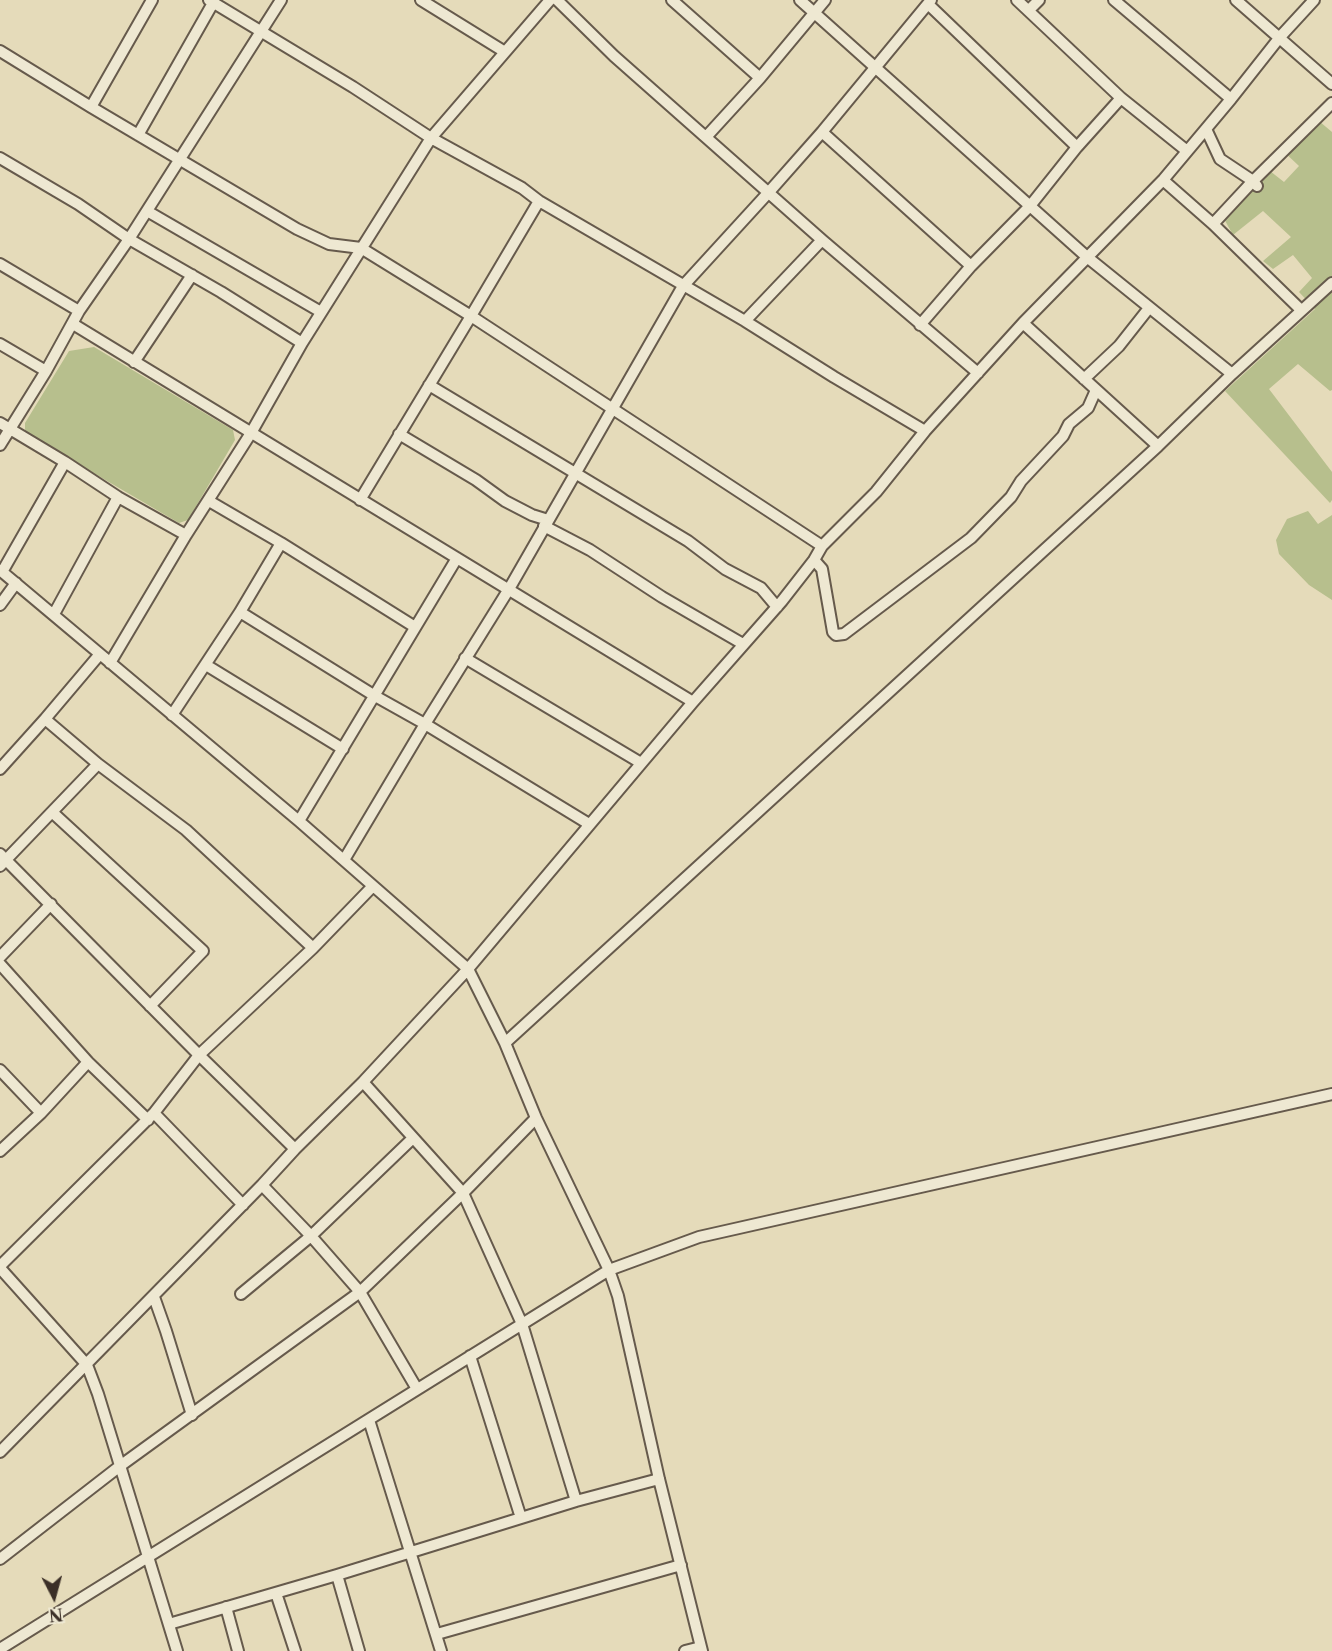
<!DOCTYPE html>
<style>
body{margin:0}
#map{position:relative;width:1332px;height:1651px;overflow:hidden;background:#e5dbba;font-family:"Libre Caslon Text",serif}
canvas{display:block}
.north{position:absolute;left:24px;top:1567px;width:60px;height:60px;-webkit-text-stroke:4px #eee8d2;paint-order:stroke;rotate:174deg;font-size:16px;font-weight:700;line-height:24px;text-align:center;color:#3b2f27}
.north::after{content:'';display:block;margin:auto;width:21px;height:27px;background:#3b2f27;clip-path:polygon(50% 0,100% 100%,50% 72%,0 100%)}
</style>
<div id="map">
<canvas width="1332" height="1651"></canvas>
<div class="north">N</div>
</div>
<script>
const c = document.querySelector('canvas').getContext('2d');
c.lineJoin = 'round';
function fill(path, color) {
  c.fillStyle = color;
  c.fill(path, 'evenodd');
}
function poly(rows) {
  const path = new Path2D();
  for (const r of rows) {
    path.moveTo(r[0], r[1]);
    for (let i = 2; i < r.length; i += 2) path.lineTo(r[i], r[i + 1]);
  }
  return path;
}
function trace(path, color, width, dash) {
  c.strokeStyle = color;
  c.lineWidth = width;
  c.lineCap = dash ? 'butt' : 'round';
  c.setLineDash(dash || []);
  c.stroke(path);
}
const green = poly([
 [1313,116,1332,132,1332,390,1330,391,1298,364,1269,389,1332,472,1332,500,1330,503,1225,391,1315,309,1299,292,1312,278,1293,255,1273,269,1263,261,1291,237,1263,211,1233,235,1223,217,1270,171,1284,182,1299,166,1282,150],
 [94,347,233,430,235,440,188,520,179,523,25,433,25,423,69,351],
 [1308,511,1318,524,1332,515,1332,600,1309,585,1279,554,1276,540,1287,519]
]);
const minor = poly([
 [209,0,353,87,431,138,522,188,539,201,745,321,834,377,925,431],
 [421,0,505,52],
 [557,0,614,56,822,240,978,373],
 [672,0,760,78],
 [800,0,1087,257,1232,374],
 [1017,0,1121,98,1187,151],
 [1114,0,1231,99],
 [1236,0,1332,84],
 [928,4,1077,147],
 [1029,10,1039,0],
 [0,51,91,107,297,229,329,244,361,248,471,316,822,546],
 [91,107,152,0],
 [1206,129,1220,159,1253,181,1257,186],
 [822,132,971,266],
 [138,135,213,3],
 [706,137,760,78,825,0],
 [0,158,78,204,129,239,221,292,302,343],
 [1163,180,1213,224,1301,310],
 [147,211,321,312],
 [1213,224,1253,181,1332,103],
 [0,264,79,311],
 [745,321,822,240],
 [1023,323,1158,446],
 [73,324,693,702],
 [920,325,971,266,1030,206,1077,147,1121,98],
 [0,344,46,371],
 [134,362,192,275],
 [1084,379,1119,346,1149,308],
 [429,385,688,541,725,569,761,588,777,607],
 [0,423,65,462,118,497,186,535],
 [399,434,476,480,505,501,532,515,548,520],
 [0,445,46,371,79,311,129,239,281,0],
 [360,500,471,316,539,201],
 [209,501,281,543,415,627],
 [544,526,590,550,662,597,743,644],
 [814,560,822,569,833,632,836,635,844,634,971,538,1011,497,1021,481,1063,436,1069,424,1088,408,1096,390],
 [0,570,299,821,468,969,505,1043,536,1118,609,1270,618,1296,659,1479,702,1651],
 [2,572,65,462],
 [0,605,16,583],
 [240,612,375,696,425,724,589,824],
 [54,614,118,497],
 [465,658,641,763],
 [110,663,186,535,251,433,302,343,431,138,550,0],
 [206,665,343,749],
 [172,715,240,612,281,543],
 [45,719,98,764,186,830,313,948],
 [0,769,45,719,100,654],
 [52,812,203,951,150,1006],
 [299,821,457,558],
 [0,854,199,1055,295,1149],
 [344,860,425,724,509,589,683,286,769,192,822,132,931,0],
 [0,866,98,764],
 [0,957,51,904],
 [0,964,88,1062,148,1120],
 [505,1043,1158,446,1232,374,1332,283],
 [0,1070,41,1113],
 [363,1082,463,1193,522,1324,576,1501],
 [154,1113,243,1205],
 [0,1151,41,1113,88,1062],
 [262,1185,311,1236,360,1292,417,1389],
 [0,1266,154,1113,199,1055,313,948,373,886],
 [0,1268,87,1365,98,1394,177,1651],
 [241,1294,311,1236,413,1138],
 [154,1297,166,1331,192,1415],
 [470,1356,521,1518],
 [369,1420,441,1651],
 [0,1452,262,1185,295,1149,363,1082,468,969,693,702,782,601,814,560,822,546,876,492,925,431,1023,323,1163,180,1231,99,1280,37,1314,0],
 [0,1559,120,1466,360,1292,463,1193,536,1118],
 [337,1575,359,1651],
 [276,1593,295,1651],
 [226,1607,238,1651],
 [169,1624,337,1575,576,1501,659,1479],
 [437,1634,681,1565],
 [0,1649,609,1270,699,1237,1332,1094],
 [685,1651,701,1647]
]);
fill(green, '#b7bf8d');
trace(minor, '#665a4c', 14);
trace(minor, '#eee8d2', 10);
</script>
